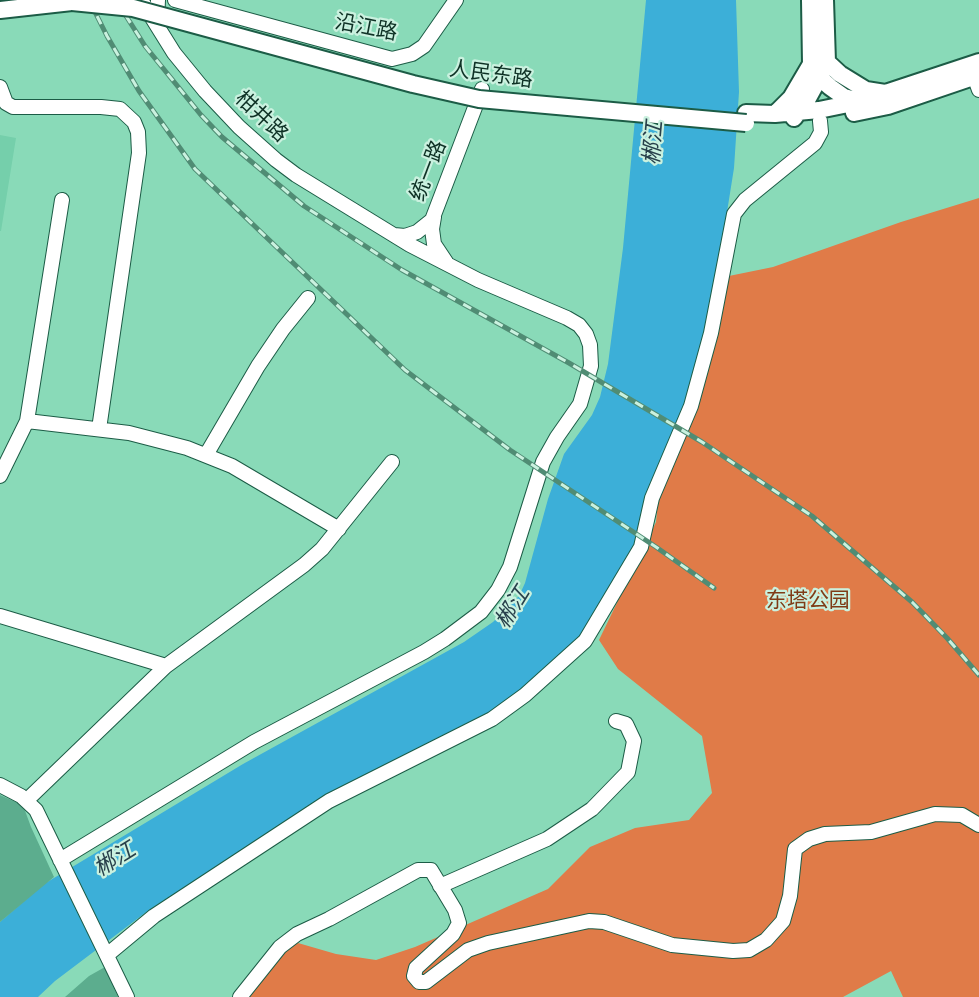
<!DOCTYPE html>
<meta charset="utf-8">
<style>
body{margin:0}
canvas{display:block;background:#89dab8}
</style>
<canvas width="979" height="997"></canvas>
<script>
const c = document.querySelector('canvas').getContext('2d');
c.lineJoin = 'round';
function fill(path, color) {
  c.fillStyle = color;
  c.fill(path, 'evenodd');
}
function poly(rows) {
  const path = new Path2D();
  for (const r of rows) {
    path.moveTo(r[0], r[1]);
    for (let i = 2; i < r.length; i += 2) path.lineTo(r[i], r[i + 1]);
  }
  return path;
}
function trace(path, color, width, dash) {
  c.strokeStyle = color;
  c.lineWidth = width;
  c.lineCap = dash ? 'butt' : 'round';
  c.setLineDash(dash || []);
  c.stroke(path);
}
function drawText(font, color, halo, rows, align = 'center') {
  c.font = font + ' Arial,"Noto Sans SC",sans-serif';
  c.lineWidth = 4.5;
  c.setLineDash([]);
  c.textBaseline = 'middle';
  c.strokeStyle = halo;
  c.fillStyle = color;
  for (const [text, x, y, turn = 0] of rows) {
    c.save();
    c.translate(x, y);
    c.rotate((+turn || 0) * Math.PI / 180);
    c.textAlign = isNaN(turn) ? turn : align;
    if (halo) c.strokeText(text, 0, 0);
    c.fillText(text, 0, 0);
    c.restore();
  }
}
const built = poly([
 [0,135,16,138,1,231,0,231]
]);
const green = poly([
 [979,198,979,997,903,997,891,971,843,997,246,997,284,950,298,943,336,954,376,960,415,947,548,889,590,847,635,828,689,820,712,793,702,736,618,669,599,640,656,522,658,502,724,277,773,267,901,222]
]);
const water = poly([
 [646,0,736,0,739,92,734,168,714,294,699,371,635,551,588,630,531,683,490,714,328,794,149,910,55,981,38,997,0,997,0,922,44,884,243,764,464,642,493,622,519,596,525,583,548,499,564,454,592,415,600,397,608,364,623,248]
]);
const building = poly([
 [0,795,20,804,24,808,31,827,54,877,0,922],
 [105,967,118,997,65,997,89,976]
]);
const minor = poly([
 [175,0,392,59,412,54,424,46,456,0],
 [157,22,158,0],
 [974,76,979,90],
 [0,87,6,103,13,107,101,107,120,109,134,122,138,132,139,153,99,429],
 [434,217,432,229,434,244,446,262],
 [394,235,405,236,417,232,432,220,482,89],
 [27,421,129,433,187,448,232,466,339,529],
 [206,455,258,366,283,329,308,298],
 [0,476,27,421,62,200],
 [0,616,166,666],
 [0,785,21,796,36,810,127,997],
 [27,800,166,666,304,565,322,549,392,462],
 [60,860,254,742,424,652,445,639,481,612,498,590,510,567,543,462,557,437,580,404,591,366,590,345,586,334,579,325,567,318,478,280,410,245,296,175,276,160,239,127,205,91,174,53,141,0],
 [440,886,547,839,592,809,628,772,634,741,626,724,616,721],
 [107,955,154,916,329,801,492,719,525,695,585,641,641,547,652,498,691,406,711,333,734,214,745,200,815,143,821,132,820,121],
 [240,997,280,947,297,934,329,919,418,870,431,870,455,910,459,923,453,934,416,968,414,976,419,982,426,982,468,950,488,943,589,921,604,922,672,945,733,951,749,950,766,940,783,921,790,896,795,849,809,839,825,834,871,832,935,814,962,815,979,825]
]);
const major = poly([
 [825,0,827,62,840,74,866,90,885,93],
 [0,10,72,2],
 [811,64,820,78,830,87,844,97,861,102],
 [746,113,775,114,819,110,858,102,979,62],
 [854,113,888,106,979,75],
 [775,114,791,98,811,64,810,0],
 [794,118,806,102,824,69]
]);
const rail = poly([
 [89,0,107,36,139,91,195,169,405,370,510,450,656,547,714,588],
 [116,0,145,46,201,115,222,137,304,206,402,270,569,363,702,442,812,516,912,602,947,638,979,675]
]);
const majorBridge = poly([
 [72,2,133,8,413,84,479,99,746,123]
]);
const streetNames = [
 ["沿江路",366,28,11],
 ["人民东路",491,75,8],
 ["柑井路",261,117,43],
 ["统一路",429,171,-69]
];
const parkNames = [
 ["东塔公园",808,601]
];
const waterNames = [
 ["郴江",654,143,-85],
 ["郴江",513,608,-58],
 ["郴江",115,860,-32]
];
fill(built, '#75cfab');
fill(green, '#e07b48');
fill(water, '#3cafd8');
fill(building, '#5cad8e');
trace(minor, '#1c5c46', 16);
trace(major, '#1c5c46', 20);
trace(minor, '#fff', 14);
trace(major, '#fff', 16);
trace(rail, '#508c74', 5);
trace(rail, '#caf1df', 3, [9]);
trace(majorBridge, '#1c5c46', 20, []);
trace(majorBridge, '#fff', 16);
drawText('21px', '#0e3125', '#caf1df', streetNames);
drawText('21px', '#7f3b16', '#caf1df', parkNames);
drawText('italic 22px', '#28404b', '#caf1df', waterNames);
</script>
